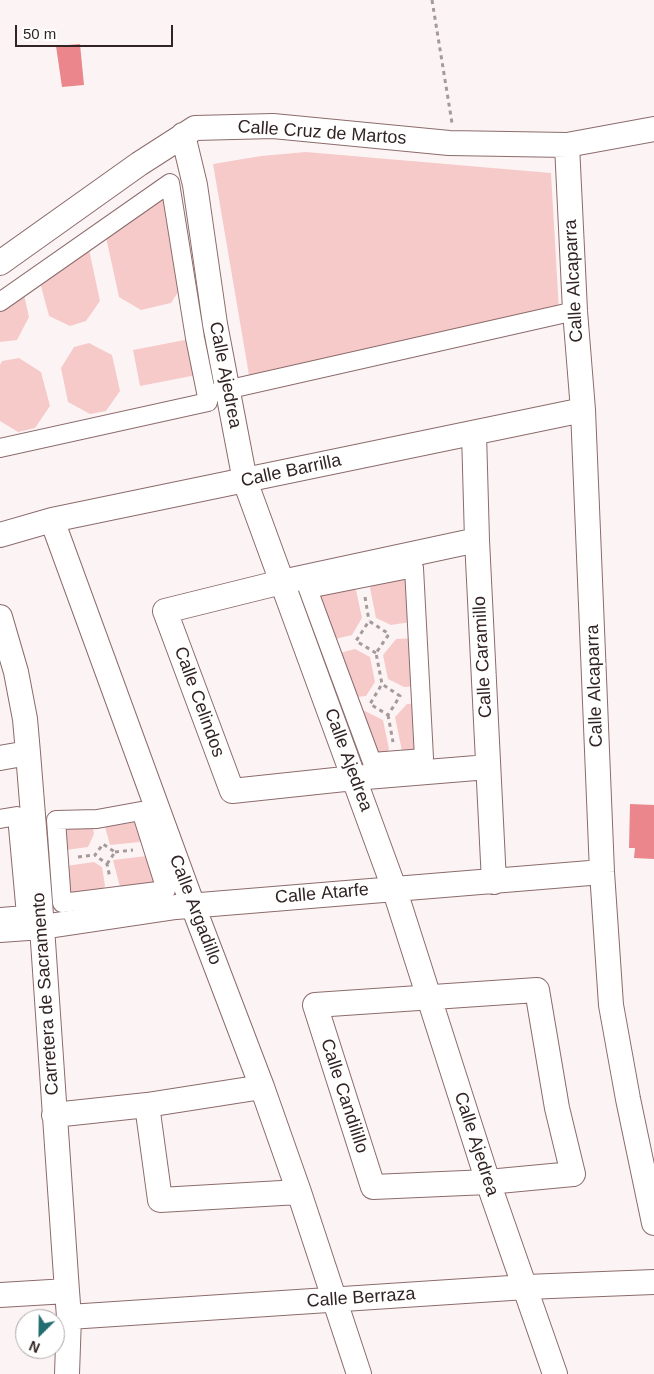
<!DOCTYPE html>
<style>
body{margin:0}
#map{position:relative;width:654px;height:1374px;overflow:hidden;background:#fcf4f4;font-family:Helvetica,sans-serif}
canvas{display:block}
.north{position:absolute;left:15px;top:1309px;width:50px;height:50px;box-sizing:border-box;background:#fff;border:1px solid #ada7a7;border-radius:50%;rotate:203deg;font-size:14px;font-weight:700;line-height:20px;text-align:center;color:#322424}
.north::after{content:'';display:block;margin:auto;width:18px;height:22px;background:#216d70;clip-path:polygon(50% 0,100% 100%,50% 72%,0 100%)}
.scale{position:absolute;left:15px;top:25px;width:158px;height:22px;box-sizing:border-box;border:2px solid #322424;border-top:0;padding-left:6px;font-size:15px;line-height:18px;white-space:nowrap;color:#322424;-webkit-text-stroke:4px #fff;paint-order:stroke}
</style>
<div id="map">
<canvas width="654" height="1374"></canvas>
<div class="north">N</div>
<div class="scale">50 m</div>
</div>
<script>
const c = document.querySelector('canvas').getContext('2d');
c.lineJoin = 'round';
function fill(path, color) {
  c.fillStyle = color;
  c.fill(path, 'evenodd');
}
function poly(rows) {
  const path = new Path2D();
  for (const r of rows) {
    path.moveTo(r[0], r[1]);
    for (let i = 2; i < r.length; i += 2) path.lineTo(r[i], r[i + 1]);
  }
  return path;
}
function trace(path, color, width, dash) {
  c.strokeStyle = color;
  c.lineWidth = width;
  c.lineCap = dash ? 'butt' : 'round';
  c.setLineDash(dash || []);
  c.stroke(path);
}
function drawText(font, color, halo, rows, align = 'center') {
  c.font = font + ' Helvetica,sans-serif';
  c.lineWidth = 5;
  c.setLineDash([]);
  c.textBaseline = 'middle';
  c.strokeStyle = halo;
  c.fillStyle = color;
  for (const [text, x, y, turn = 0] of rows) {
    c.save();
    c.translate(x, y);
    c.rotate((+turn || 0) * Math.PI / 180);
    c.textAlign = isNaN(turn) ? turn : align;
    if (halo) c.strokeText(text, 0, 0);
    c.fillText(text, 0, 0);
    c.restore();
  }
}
const green = poly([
 [306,152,551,173,559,311,250,381,213,164,261,156],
 [170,183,186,280,171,303,141,310,119,297,104,228],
 [87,240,100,301,86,321,70,326,49,316,38,275],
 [22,286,29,317,17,340,0,342,0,302],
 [195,338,202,374,140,386,133,350],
 [89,343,112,355,120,391,106,411,90,414,68,402,61,368,74,347],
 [19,358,41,372,50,406,35,428,18,432,0,421,0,365,2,361],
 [414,568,417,621,391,625,376,618,370,588,380,575],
 [343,583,356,590,362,618,352,635,327,641,308,589],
 [418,638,421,686,404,687,388,679,383,655,396,639],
 [355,649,370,657,375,682,366,696,348,698,332,655],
 [421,703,424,758,402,751,395,717,407,704],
 [365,711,383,720,389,749,383,761,372,762,354,712],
 [144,821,150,841,110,845,105,827],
 [93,827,94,834,88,847,58,851,57,829],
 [155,855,166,890,135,894,120,887,113,860],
 [94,862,102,867,105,886,96,899,62,903,59,867]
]);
const water = poly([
 [80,44,84,85,62,87,56,46],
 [630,804,654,805,654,859,634,858,635,848,629,848]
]);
const path = poly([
 [432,0,452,123],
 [365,597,369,621],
 [376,653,356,641,369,621,389,634,376,653,382,684,370,704,388,715,400,696,382,684],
 [388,715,393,742],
 [115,852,133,850],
 [78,857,95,855],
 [107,864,115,852,103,844,95,855,107,864,110,878]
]);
const pedestrian = poly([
 [0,302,170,183,195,338,208,402,0,448],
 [217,392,575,311],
 [414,568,424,758,372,762,308,589,414,568],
 [141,811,166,890,62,903,56,820,97,819,141,811],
 [0,819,17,816,26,915,0,917]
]);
const minor = poly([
 [183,135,195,185,215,324,245,481,394,888,488,1182,555,1374],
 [567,145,575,311,583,410,602,872,611,1005,628,1099,654,1223],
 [0,263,139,164,195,128,273,126,449,143,567,145,654,129],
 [474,433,477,540,494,882],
 [52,520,193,906,262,1087,299,1192,359,1374],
 [0,535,52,520,583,410],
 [477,540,282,582,165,611,232,791,354,778,488,767],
 [0,617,16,672,25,719,28,753,42,927,67,1291,69,1317,67,1374],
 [0,758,28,753],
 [0,930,42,927,176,907,602,872],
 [537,990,557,1108,573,1174,488,1182,373,1187,315,1005,537,990],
 [147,1105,160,1200,299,1192],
 [54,1115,147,1105,262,1087],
 [0,1295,67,1291],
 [69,1317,526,1287,654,1282]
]);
const streetNames = [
 ["Calle Cruz de Martos",322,133,4],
 ["Calle Alcaparra",574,281,-93],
 ["Calle Ajedrea",225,375,79],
 ["Calle Barrilla",291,471,-12],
 ["Calle Caramillo",483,657,-93],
 ["Calle Alcaparra",595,686,-92],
 ["Calle Celindos",199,702,70],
 ["Calle Ajedrea",348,760,70],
 ["Calle Atarfe",322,894,-5],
 ["Calle Argadillo",195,910,69],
 ["Carretera de Sacramento",46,994,-94],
 ["Calle Candilillo",344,1096,72],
 ["Calle Ajedrea",476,1144,72],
 ["Calle Berraza",361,1298,-4]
];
fill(green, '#f7caca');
fill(water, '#eb878c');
trace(pedestrian, '#8c6b6b', 20);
trace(minor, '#8c6b6b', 26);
trace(path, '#a59a9a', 3, [4, 4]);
trace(pedestrian, '#fff', 18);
trace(minor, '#fff', 24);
drawText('18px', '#322424', '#fff', streetNames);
</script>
